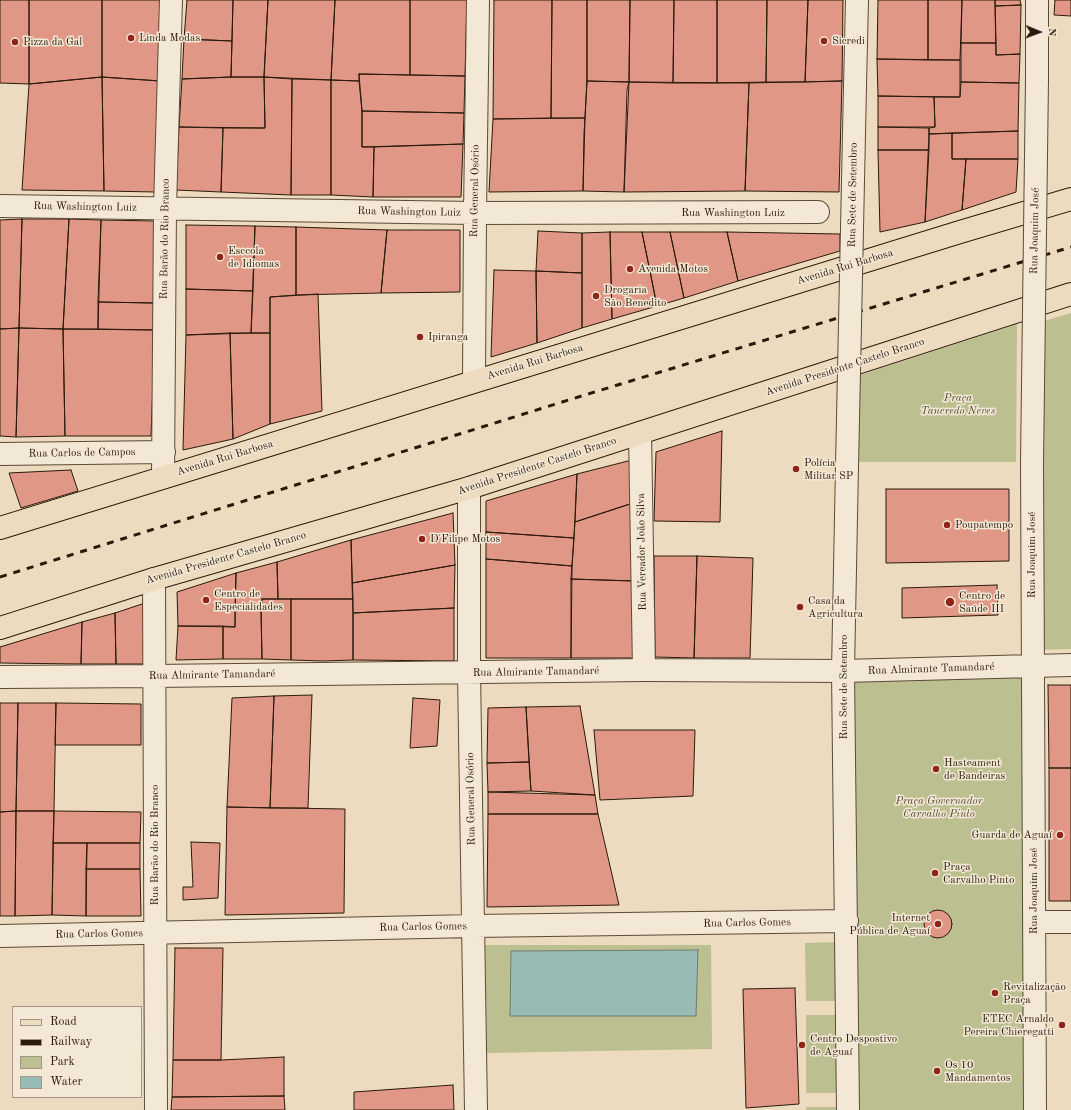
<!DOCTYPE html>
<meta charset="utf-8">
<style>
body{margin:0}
#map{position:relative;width:1071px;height:1110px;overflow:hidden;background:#eddbbf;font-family:"Old Standard TT",serif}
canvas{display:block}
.legend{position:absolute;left:12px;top:1006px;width:130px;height:92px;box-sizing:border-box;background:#f3e8d5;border:1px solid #a39684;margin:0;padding:5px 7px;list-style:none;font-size:12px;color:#2b1a0b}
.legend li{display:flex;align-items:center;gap:8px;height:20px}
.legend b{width:20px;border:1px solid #a39684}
.north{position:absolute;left:1019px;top:12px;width:40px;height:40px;-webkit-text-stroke:3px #f3e8d5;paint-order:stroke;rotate:91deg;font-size:11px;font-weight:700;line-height:16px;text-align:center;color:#2b1a0b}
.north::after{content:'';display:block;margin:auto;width:14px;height:18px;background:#2b1a0b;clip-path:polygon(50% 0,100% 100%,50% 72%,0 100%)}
</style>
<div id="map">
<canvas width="1071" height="1110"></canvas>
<ul class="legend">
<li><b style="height:5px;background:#eddbbf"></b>Road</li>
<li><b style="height:5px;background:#2b1a0b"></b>Railway</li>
<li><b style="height:11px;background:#bcbf8f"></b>Park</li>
<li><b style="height:11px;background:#99bbb5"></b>Water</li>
</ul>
<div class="north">N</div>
</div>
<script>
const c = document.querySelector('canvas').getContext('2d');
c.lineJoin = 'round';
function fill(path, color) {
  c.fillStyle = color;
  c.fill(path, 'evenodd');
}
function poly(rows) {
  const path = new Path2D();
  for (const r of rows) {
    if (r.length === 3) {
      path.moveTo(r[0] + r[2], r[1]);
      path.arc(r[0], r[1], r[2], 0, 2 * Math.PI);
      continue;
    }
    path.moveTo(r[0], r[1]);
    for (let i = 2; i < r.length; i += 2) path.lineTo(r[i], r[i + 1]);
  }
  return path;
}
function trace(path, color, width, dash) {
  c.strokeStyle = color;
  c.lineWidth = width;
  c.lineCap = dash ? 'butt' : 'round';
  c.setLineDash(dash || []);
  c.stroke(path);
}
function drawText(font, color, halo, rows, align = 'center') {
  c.font = font + ' "Old Standard TT",serif';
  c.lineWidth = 3;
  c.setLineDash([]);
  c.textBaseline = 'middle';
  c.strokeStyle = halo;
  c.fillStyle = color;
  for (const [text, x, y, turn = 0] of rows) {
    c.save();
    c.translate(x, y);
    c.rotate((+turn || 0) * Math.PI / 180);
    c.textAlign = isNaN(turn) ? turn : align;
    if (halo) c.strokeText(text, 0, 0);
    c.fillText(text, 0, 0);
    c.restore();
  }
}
const green = poly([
 [1071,313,1071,649,1033,650,1034,324],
 [1017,324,1016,462,854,462,854,377],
 [1033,666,1035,1110,849,1110,843,671],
 [838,942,839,1001,806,1001,805,943],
 [485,945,711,945,712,1049,487,1053],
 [806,1015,839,1015,840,1093,806,1093],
 [806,1107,841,1107,841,1110,806,1110]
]);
const water = poly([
 [698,950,696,1016,510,1016,511,951,698,950]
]);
const building = poly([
 [0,0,29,0,29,84,0,83,0,0],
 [29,0,102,0,102,77,29,84,29,0],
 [102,0,160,0,160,81,102,77,102,0],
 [187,0,233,0,232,41,184,39,187,0],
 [233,0,268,0,264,77,231,77,233,0],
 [268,0,335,0,331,80,264,77,268,0],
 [335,0,410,0,410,75,359,74,359,81,331,80,335,0],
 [410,0,467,0,465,76,410,75,410,0],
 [494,0,552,0,551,118,493,119,494,0],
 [552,0,587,0,587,81,585,118,551,118,552,0],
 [587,0,630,0,629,82,587,81,587,0],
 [630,0,674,0,673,83,629,82,630,0],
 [674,0,717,0,717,83,673,83,674,0],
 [717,0,767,0,766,82,717,83,717,0],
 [767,0,808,0,805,82,766,82,767,0],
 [808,0,843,0,842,81,805,82,808,0],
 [878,0,928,0,928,60,877,59,878,0],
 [928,0,962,0,960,60,928,60,928,0],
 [962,0,995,0,996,43,961,43,962,0],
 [995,0,1020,0,1021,5,995,6,995,0],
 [1055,0,1071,0,1071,16,1054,15,1055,0],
 [1021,5,1020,54,996,55,995,6,1021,5],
 [184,39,232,41,231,77,182,79,184,39],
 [961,43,996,43,996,55,1020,54,1019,83,961,82,961,43],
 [877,59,960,60,960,97,878,96,877,59],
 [359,74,465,76,464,113,362,111,359,74],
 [102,77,160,81,156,192,104,191,102,77],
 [102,77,104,191,22,190,29,84,102,77],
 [231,77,264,77,265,128,179,127,182,79,231,77],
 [264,77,292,79,291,195,221,192,223,128,265,128,264,77],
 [292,79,331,80,331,195,291,195,292,79],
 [331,80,359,81,362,111,362,147,374,147,373,197,331,195,331,80],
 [587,81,629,82,624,192,583,191,584,134,587,81],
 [842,81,839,192,745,191,749,83,842,81],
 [629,82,749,83,745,191,624,192,627,90,629,82],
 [961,82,1019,83,1018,131,929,134,929,128,935,127,934,97,960,97,961,82],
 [878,96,934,97,935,127,878,127,878,96],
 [362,111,464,113,463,144,362,147,362,111],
 [585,118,583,191,489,192,493,119,585,118],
 [179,127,223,128,221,192,176,190,179,127],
 [878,127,929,128,929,150,878,150,878,127],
 [1018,131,1018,159,952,159,952,133,1018,131],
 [952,133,952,159,966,159,962,210,925,222,929,134,952,133],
 [463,144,461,197,373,197,374,147,463,144],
 [878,150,929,150,925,222,880,232,878,150],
 [966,159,1018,159,1016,192,962,210,966,159],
 [22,219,19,328,0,329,0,220,22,219],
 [22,219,69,219,63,329,19,328,22,219],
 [69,219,101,220,98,329,63,329,69,219],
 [101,220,156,221,155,303,98,302,101,220],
 [186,225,255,226,253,291,186,289,186,225],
 [255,226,296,227,296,295,270,297,270,333,251,333,255,226],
 [296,227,387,230,381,293,296,295,296,227],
 [387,230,460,230,460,292,381,293,387,230],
 [538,231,582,233,582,273,536,271,538,231],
 [610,232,612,319,582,328,582,233,610,232],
 [610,232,642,232,657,306,612,319,610,232],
 [642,232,670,232,684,298,657,306,642,232],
 [670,232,727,232,738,281,684,298,670,232],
 [727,232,840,234,840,251,738,281,727,232],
 [494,270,536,271,537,343,491,357,494,270],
 [536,271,582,273,582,328,537,343,536,271],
 [186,289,253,291,251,333,186,335,186,289],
 [318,294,322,411,270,424,270,297,318,294],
 [98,302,155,303,155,330,98,329,98,302],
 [19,328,63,329,65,436,16,437,19,328],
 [19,328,16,437,0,436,0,329,19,328],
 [63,329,155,330,151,436,65,436,63,329],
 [230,333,270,333,270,424,233,439,230,333],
 [230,333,233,439,183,450,186,335,230,333],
 [722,431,720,522,654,521,656,452,722,431],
 [632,460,633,503,575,522,577,474,632,460],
 [71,470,78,491,21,508,9,473,71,470],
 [577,474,574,538,486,532,486,501,577,474],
 [886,489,1009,489,1009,561,886,563,886,489],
 [633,503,634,581,571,579,575,522,633,503],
 [453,513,455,565,352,583,351,540,453,513],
 [486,532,574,538,572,566,486,559,486,532],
 [351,540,353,599,278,599,277,562,351,540],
 [654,556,697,556,694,658,655,657,654,556],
 [697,556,753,558,750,658,694,658,697,556],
 [486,559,572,566,571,658,486,658,486,559],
 [277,562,278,599,262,599,261,610,235,609,236,573,277,562],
 [455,565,454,608,353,613,352,583,455,565],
 [236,573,235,627,178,626,177,592,236,573],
 [571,579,634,581,634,658,571,658,571,579],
 [997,585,998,615,902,618,902,588,997,585],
 [262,599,291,599,291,660,262,659,261,610,262,599],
 [291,599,353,599,353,660,324,661,291,660,291,599],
 [145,603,146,664,116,664,115,613,145,603],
 [454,608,454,661,353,660,353,613,454,608],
 [235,609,261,610,262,659,223,659,223,626,235,627,235,609],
 [115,613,116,664,81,664,82,622,115,613],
 [82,622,81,664,0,663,0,647,82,622],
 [178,626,223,626,223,659,176,660,178,626],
 [1048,685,1071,685,1071,768,1049,768,1048,685],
 [312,695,308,808,270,808,274,696,312,695],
 [274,696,270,808,227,807,232,698,274,696],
 [413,698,440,700,437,746,410,748,413,698],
 [0,703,18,703,16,811,0,812,0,703],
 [18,703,56,703,54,811,16,811,18,703],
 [56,703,141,704,141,745,55,745,56,703],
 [580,706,595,795,531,791,526,707,580,706],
 [526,707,529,762,487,763,488,708,526,707],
 [594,730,695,730,693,796,600,800,594,730],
 [529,762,531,791,488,792,487,763,529,762],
 [1049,768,1071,768,1071,901,1049,901,1049,768],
 [488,792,595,795,598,814,488,814,488,792],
 [227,807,345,809,344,913,225,915,227,807],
 [16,811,15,916,0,916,0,812,16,811],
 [16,811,54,811,52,915,15,916,16,811],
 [54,811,141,812,140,843,53,843,54,811],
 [488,814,598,814,619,905,487,907,488,814],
 [191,842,220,843,218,898,183,900,183,887,193,887,191,842],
 [53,843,87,843,86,916,52,915,53,843],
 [87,843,140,843,140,869,86,869,87,843],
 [86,869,140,869,141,916,86,916,86,869],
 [938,924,14],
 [175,948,223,948,221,1060,173,1060,175,948],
 [795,988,799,1104,746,1108,743,989,795,988],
 [284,1057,284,1096,172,1097,173,1060,221,1060,284,1057],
 [453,1085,454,1110,354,1110,354,1092,453,1085],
 [284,1096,285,1110,171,1110,172,1097,284,1096]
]);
const minor = poly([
 [1037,0,1037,79],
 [855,86,857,0],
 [0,206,475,213,818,212],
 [474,381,475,213,478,0],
 [640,433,644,670],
 [0,454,164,452],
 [1032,462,1035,1110],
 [847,466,843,671,848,1110],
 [163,477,165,208,171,0],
 [469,488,469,672,476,1110],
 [154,579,156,1110],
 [0,677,155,676,644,670,843,671,1071,665],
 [1034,922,1071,922],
 [0,936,473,926,847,921]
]);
const major = poly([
 [0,528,960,232,1071,199],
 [0,628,154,579,469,488,1071,294]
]);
const rail = poly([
 [0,577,588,394,1071,247]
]);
const minorBridge = poly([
 [1032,462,1037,79],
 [847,466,855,86]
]);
const markers = [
 [131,38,4,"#8f2418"],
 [824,41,4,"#8f2418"],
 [15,42,4,"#8f2418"],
 [220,257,4,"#8f2418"],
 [630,269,4,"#8f2418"],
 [596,296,4,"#8f2418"],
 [420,337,4,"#8f2418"],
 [796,469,4,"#8f2418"],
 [947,525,4,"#8f2418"],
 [422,539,4,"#8f2418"],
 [206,600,4,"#8f2418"],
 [950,602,5,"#8f2418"],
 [800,607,4,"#8f2418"],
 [936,769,4,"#8f2418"],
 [1060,835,4,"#8f2418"],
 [935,873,4,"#8f2418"],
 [938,924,4,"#8f2418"],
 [995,993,4,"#8f2418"],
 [1062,1025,4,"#8f2418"],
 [802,1045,4,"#8f2418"],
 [937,1071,4,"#8f2418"]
];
const poiNames = [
 ["Linda Modas",139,38],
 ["Sicredi",832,41],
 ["Pizza da Gal",23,42],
 ["Esccola",228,251],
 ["de Idiomas",228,264],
 ["Avenida Motos",638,269],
 ["Drogaria",604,290],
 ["São Benedito",604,303],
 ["Ipiranga",428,337],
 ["Polícia",804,463],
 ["Militar SP",804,476],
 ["Poupatempo",955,525],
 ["D'Filipe Motos",430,539],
 ["Centro de",214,594],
 ["Especialidades",214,607],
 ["Centro de",959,596],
 ["Saúde III",959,609],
 ["Casa da",808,601],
 ["Agricultura",808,614],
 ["Hasteament",944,763],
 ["de Bandeiras",944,776],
 ["Guarda de Aguaí",1052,835,"right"],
 ["Praça",943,867],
 ["Carvalho Pinto",943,880],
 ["Internet",930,918,"right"],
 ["Pública de Aguaí",930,931,"right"],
 ["Revitalização",1003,987],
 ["Praça",1003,1000],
 ["ETEC Arnaldo",1054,1019,"right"],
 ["Pereira Chieregatti",1054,1032,"right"],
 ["Centro Despostivo",810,1039],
 ["de Aguaí",810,1052],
 ["Os 10",945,1065],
 ["Mandamentos",945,1078]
];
const streetNames = [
 ["Rua General Osório",475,191,-89],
 ["Rua Sete de Setembro",853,195,-89],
 ["Rua Washington Luiz",85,207,1],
 ["Rua Washington Luiz",409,212,1],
 ["Rua Washington Luiz",733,213],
 ["Rua Joaquim José",1035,231,-89],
 ["Rua Barão do Rio Branco",165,239,-89],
 ["Avenida Rui Barbosa",845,267,-17],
 ["Avenida Rui Barbosa",535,362,-17],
 ["Avenida Presidente Castelo Branco",845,367,-18],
 ["Rua Carlos de Campos",82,453,-1],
 ["Avenida Rui Barbosa",225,458,-17],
 ["Avenida Presidente Castelo Branco",537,466,-18],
 ["Rua Vereador João Silva",642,552,-91],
 ["Rua Joaquim José",1032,555,-90],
 ["Avenida Presidente Castelo Branco",226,558,-16],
 ["Rua Almirante Tamandaré",931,669,-2],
 ["Rua Almirante Tamandaré",536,672,-1],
 ["Rua Almirante Tamandaré",212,675,-1],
 ["Rua Sete de Setembro",844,687,-90],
 ["Rua General Osório",471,799,-91],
 ["Rua Barão do Rio Branco",155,845,-90],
 ["Rua Joaquim José",1034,891,-90],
 ["Rua Carlos Gomes",747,923,-1],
 ["Rua Carlos Gomes",423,927,-1],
 ["Rua Carlos Gomes",99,934,-1]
];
const parkNames = [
 ["Praça",958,398],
 ["Tancredo Neves",958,411],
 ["Praça Governador",939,801],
 ["Carvalho Pinto",939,814]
];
fill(green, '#bcbf8f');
fill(water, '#99bbb5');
trace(water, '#6d7b71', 1);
fill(building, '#e09785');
trace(building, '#2b1a0b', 1);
trace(minor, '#5c4a38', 24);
trace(major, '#2b1a0b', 24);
trace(minor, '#f3e8d5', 22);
trace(major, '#eddbbf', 22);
trace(rail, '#2b1a0b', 3, [7, 7]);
trace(minorBridge, '#5c4a38', 24, []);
trace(minorBridge, '#f3e8d5', 22);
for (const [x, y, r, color] of markers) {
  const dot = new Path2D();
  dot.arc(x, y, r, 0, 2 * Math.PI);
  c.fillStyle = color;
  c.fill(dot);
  trace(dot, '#f3e8d5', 1.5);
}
drawText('11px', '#2b1a0b', '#f3e8d5', poiNames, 'left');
drawText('11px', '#2b1a0b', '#f3e8d5', streetNames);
drawText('italic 11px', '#564c33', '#f3e8d5', parkNames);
</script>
